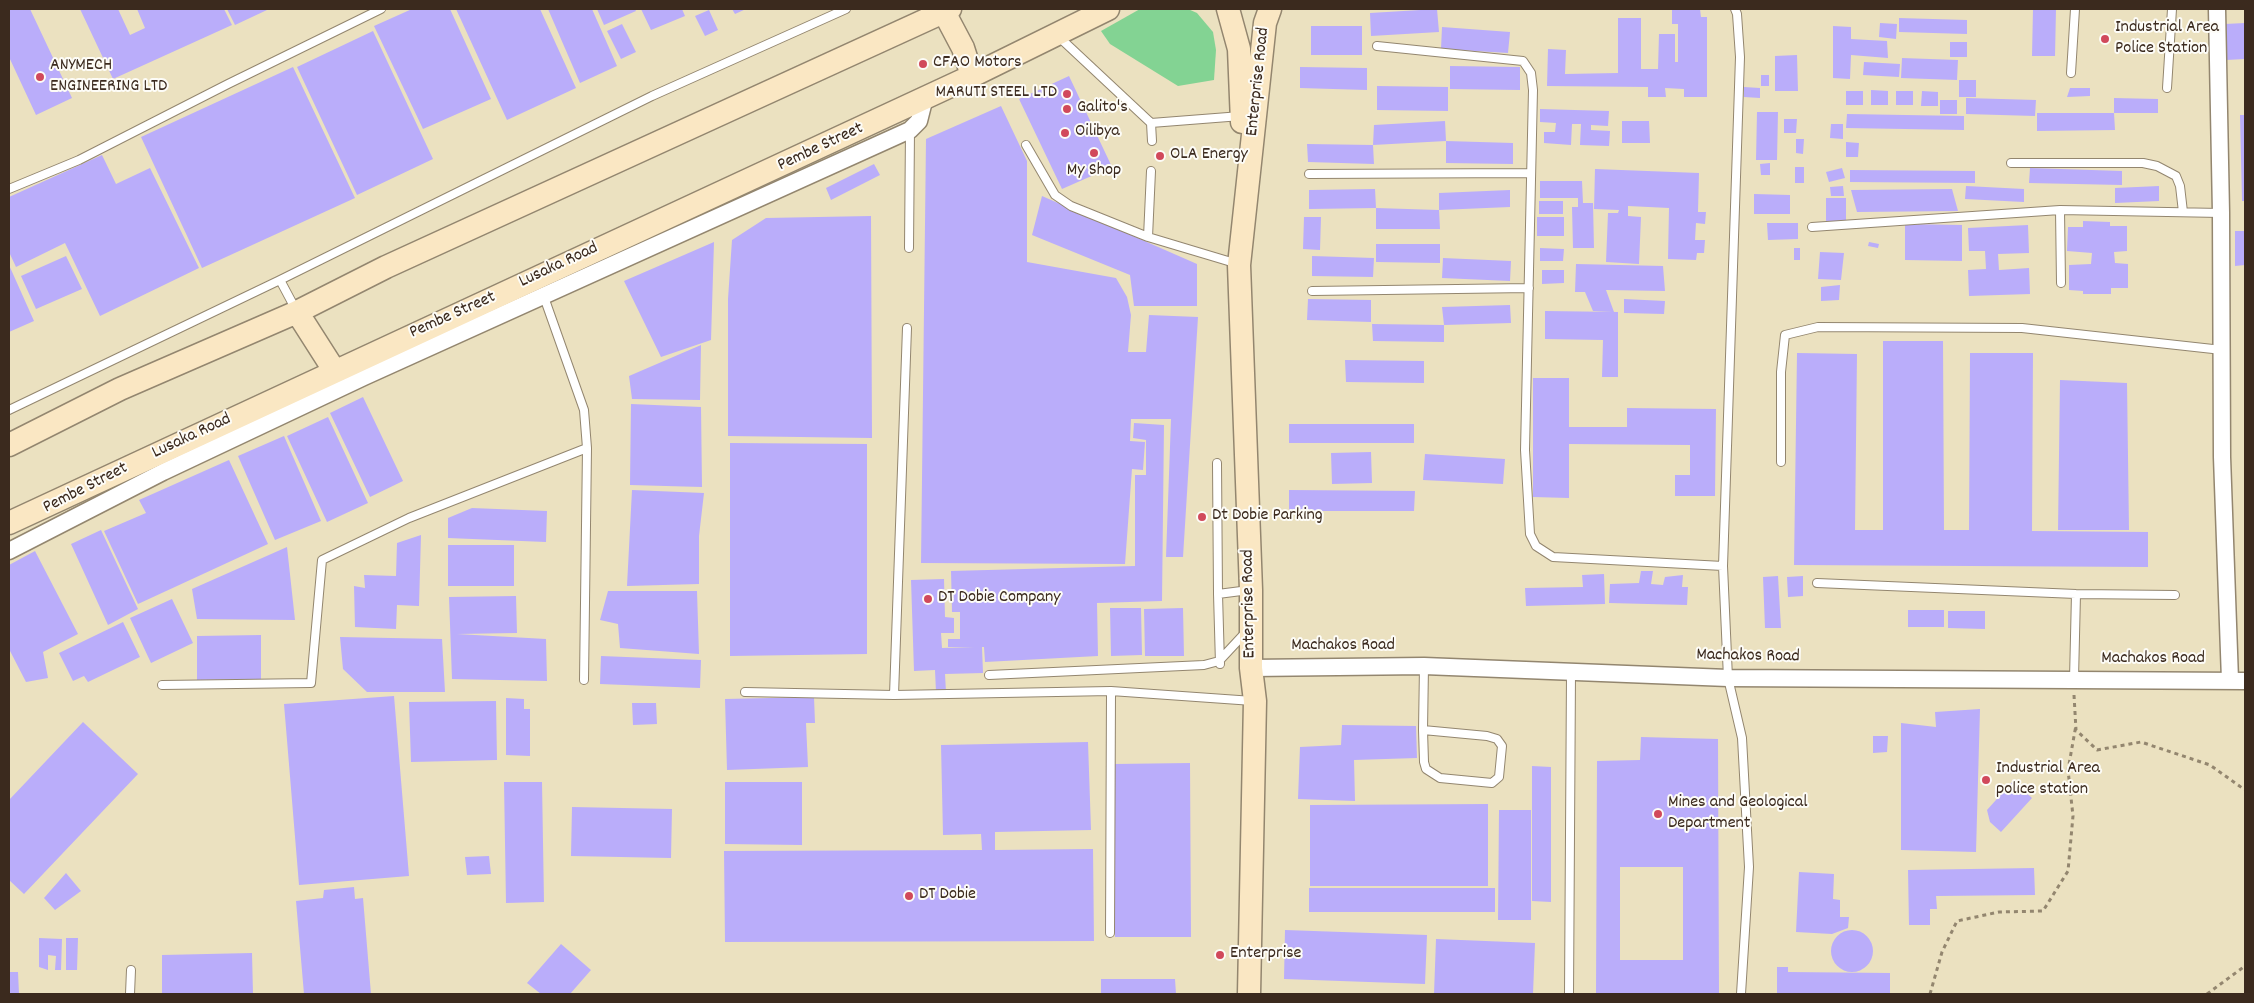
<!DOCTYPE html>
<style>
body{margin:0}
#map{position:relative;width:2254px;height:1003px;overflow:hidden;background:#ebe1c0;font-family:Dekko,sans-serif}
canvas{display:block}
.frame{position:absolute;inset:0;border:10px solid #3b2a1e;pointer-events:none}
</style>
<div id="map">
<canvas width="2254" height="1003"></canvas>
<div class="frame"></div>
</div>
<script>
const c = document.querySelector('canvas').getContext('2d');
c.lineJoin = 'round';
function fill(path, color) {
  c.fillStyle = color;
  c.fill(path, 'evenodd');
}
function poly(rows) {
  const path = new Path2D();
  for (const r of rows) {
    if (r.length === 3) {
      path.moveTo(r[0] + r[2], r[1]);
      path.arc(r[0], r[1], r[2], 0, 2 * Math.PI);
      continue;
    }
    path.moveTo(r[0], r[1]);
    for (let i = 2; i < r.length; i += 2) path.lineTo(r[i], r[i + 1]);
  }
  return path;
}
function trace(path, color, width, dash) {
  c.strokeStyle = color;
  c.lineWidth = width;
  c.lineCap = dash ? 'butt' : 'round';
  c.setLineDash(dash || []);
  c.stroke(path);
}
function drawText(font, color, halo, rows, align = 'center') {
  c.font = font + ' Dekko,sans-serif';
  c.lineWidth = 4;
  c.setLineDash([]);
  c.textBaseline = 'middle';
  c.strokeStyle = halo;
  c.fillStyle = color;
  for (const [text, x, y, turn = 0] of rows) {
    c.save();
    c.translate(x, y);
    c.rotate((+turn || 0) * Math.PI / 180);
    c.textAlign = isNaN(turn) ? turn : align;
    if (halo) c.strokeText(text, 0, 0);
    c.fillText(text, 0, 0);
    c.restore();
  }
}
const green = poly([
 [1140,9,1188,9,1197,13,1213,32,1216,50,1214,80,1178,86,1110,44,1101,31]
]);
const building = poly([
 [9,9,30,9,72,98,36,115,9,57],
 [80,9,118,9,130,35,145,28,137,9,224,9,232,25,113,79],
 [227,9,266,9,267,10,235,25],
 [412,9,450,9,491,99,423,129,374,26],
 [456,9,540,9,576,88,507,120],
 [548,9,592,9,617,66,580,83],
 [597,9,635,9,636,11,604,25],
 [641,9,682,9,685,16,651,30],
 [732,9,746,9,735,14],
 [1437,9,1439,32,1371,36,1370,13],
 [1672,9,1700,9,1701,17,1707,17,1707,97,1684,97,1684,89,1665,88,1666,97,1648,97,1648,87,1547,86,1548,49,1566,50,1565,74,1618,73,1618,18,1641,18,1641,69,1658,69,1659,34,1675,34,1675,62,1678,62,1678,24,1672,24],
 [2033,9,2056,9,2055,56,2032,56],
 [709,10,718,30,705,36,695,16],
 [1899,18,1967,20,1967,34,1899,32],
 [1880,23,1897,24,1896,39,1879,37],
 [2245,23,2245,59,2226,60,2225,24],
 [622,24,636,52,621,59,607,31],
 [1311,26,1362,26,1362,55,1311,55],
 [1833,26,1851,27,1851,39,1887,41,1888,58,1851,55,1850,79,1833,78],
 [1442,27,1510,32,1508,53,1441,49],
 [373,31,433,159,357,195,297,67],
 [1950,42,1967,42,1967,57,1950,57],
 [1797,55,1798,91,1775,91,1775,56],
 [1902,58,1958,60,1957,80,1901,78],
 [1864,62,1900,64,1899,77,1863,75],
 [1450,66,1520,67,1520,90,1450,89],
 [293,67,355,198,202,268,141,137],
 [1300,67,1367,68,1367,90,1300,88],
 [1761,75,1769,75,1769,86,1761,86],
 [1069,76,1112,167,1062,189,1019,99],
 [1959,80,1976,80,1976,97,1959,97],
 [1377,86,1448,87,1448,111,1377,110],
 [1744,87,1760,88,1760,98,1744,97],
 [2070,88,2090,88,2090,96,2067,97],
 [1871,90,1888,91,1888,105,1871,105],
 [1846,91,1863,91,1863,105,1846,105],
 [1896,91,1913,91,1913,105,1896,105],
 [1922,91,1938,92,1938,106,1921,106],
 [1966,98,2036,100,2035,116,1966,114],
 [2114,98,2158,99,2158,113,2114,113],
 [1940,100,1957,100,1957,114,1940,114],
 [1001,106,1027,161,1027,262,1116,278,1127,297,1131,315,1128,352,1146,352,1149,315,1198,317,1183,557,1166,557,1171,419,1131,419,1130,441,1145,442,1143,470,1132,469,1125,564,921,563,926,139],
 [1540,109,1609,111,1608,126,1591,125,1591,130,1610,131,1609,146,1580,145,1581,124,1572,124,1571,145,1544,143,1544,132,1555,132,1556,123,1540,122],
 [1757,112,1778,112,1777,160,1756,160],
 [2037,113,2114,113,2115,130,2037,131],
 [1847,114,1964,116,1964,130,1846,128],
 [2240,115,2245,115,2245,201,2242,201],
 [1784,119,1797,119,1796,133,1784,133],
 [1445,121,1446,141,1373,145,1374,125],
 [1622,121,1649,121,1650,143,1622,143],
 [1831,124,1843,124,1843,139,1830,138],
 [1796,139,1804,139,1803,154,1796,153],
 [1446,141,1513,143,1513,164,1446,163],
 [1846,142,1859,143,1858,157,1846,157],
 [1307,144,1373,145,1374,164,1308,162],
 [102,155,116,184,150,168,199,268,100,316,65,243,16,267,9,252,9,197],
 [1770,163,1770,175,1761,175,1760,164],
 [874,164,880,175,831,200,826,188],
 [1795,167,1804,167,1804,183,1795,183],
 [1842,168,1845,178,1829,182,1826,172],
 [2030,168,2122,171,2122,185,2029,183],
 [1595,169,1699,173,1698,212,1706,212,1705,224,1696,223,1695,240,1705,240,1704,253,1697,253,1696,260,1668,259,1669,208,1628,206,1628,216,1641,217,1639,264,1606,262,1608,213,1618,213,1619,210,1594,209],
 [1850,170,1975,171,1975,183,1850,182],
 [1540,181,1582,181,1583,203,1593,203,1594,248,1573,248,1572,207,1578,207,1578,198,1540,198],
 [1843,186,1844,196,1831,196,1830,187],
 [1966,186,2024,189,2024,202,1965,199],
 [2159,186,2159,201,2115,203,2115,188],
 [1375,189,1376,208,1309,209,1309,190],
 [1952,189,1958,211,1857,212,1851,190],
 [1510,190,1510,207,1439,210,1439,193],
 [1754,194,1790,195,1790,214,1754,214],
 [1042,196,1197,264,1197,306,1134,306,1130,275,1032,235],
 [1826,198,1846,198,1846,221,1826,221],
 [1539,201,1563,201,1563,214,1539,214],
 [1376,208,1439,210,1440,229,1376,229],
 [871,216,872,438,728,436,728,299,732,240,766,218],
 [1304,217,1321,217,1320,250,1303,249],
 [1537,217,1564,217,1564,236,1537,236],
 [2083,221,2110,222,2110,226,2127,226,2127,251,2114,252,2115,263,2128,264,2128,288,2111,288,2111,294,2083,294,2083,291,2069,290,2069,265,2091,264,2092,253,2067,251,2068,227,2083,227],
 [1767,223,1798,223,1798,239,1768,240],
 [1905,224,1962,225,1962,261,1905,260],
 [2028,225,2029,253,1998,254,1999,270,2029,268,2030,294,1969,296,1968,270,1986,269,1985,251,1969,251,1968,228],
 [2235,231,2245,231,2245,265,2235,266],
 [714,242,711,340,661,357,624,281],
 [1869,242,1879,244,1878,248,1868,246],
 [1376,244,1440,244,1440,263,1376,262],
 [1540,248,1564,249,1563,261,1540,261],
 [1794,248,1800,248,1800,260,1794,260],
 [1820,252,1844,253,1841,280,1818,279],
 [66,256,82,289,36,309,21,276],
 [1312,256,1374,258,1373,277,1312,276],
 [1443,258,1511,261,1510,281,1442,278],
 [1576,264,1663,266,1665,291,1606,290,1614,312,1593,311,1585,292,1575,292],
 [9,265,34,321,9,332],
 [1542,270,1564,270,1564,283,1542,284],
 [1840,285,1839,300,1821,301,1821,287],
 [1308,299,1371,300,1371,322,1307,320],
 [1624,299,1665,301,1664,314,1624,313],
 [1510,305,1511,323,1444,325,1444,342,1373,341,1372,324,1444,325,1442,307],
 [1545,311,1618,312,1618,377,1602,377,1603,340,1545,339],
 [1883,341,1943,341,1944,530,1969,530,1970,353,2033,353,2032,531,2148,532,2148,567,1794,565,1797,353,1857,354,1855,530,1883,530],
 [701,345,700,400,632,399,629,376],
 [1345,360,1424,361,1424,383,1346,382],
 [1533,378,1569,378,1569,427,1627,427,1627,408,1716,409,1715,496,1675,496,1675,475,1690,475,1690,445,1569,444,1569,498,1533,497],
 [2060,380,2127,383,2129,530,2058,530],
 [363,397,403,481,370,497,330,413],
 [631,404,701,407,702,487,630,485],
 [328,417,368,503,327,522,287,436],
 [1134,423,1164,425,1162,601,1097,603,1098,656,985,662,984,647,982,647,983,673,945,674,946,692,936,692,935,670,914,671,911,580,944,579,945,617,954,618,954,633,941,633,942,648,974,647,948,647,948,639,960,639,960,612,952,612,951,571,1135,566,1135,475,1146,475,1146,440,1133,438],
 [1289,424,1414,424,1414,443,1289,443],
 [284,436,321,521,275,540,238,456],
 [730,443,867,444,867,654,730,656],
 [1371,452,1372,483,1332,484,1331,453],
 [1425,454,1505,459,1503,484,1423,480],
 [229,460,268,544,138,604,104,531,146,513,139,500],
 [632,490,704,493,699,536,699,584,627,586],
 [1289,490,1415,491,1414,511,1289,511],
 [472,508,547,511,546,542,448,538,448,518],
 [101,530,138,609,108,625,71,544],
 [421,535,419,606,397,605,396,629,355,627,354,586,365,588,364,575,396,576,397,543],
 [448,545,514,545,514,586,448,586],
 [287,547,295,620,197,619,192,589],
 [35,551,78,634,43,652,48,678,26,682,9,649,9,565],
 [1641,571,1653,571,1651,584,1663,585,1665,577,1683,575,1682,587,1688,587,1687,605,1609,603,1610,584,1639,583],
 [1604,574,1605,604,1526,606,1525,588,1583,587,1582,575],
 [1778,576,1781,628,1765,628,1763,577],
 [1803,576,1803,596,1788,597,1787,577],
 [608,591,697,591,699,654,620,648,618,624,600,620],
 [516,596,517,633,457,634,546,639,547,681,452,679,449,597],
 [172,599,193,643,151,663,130,618],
 [1110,608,1141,608,1142,655,1111,656],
 [1183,608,1184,656,1145,656,1144,609],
 [1908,610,1944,610,1944,627,1908,627],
 [1948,611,1985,611,1985,629,1948,628],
 [123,622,140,657,88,682,84,676,73,681,59,653],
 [261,635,261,679,197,680,197,636],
 [340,637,442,639,445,692,367,692,343,669],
 [601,656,701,660,700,688,600,684],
 [394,696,409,876,299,885,284,704],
 [814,697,815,723,806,723,808,767,727,770,725,699],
 [506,698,524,699,524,709,530,709,530,756,506,755],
 [496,701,497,760,411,762,409,702],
 [632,703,656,703,657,724,633,725],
 [1980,709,1976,852,1901,850,1901,723,1936,727,1935,712],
 [83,722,138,774,24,894,9,880,9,800],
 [1342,725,1416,726,1417,758,1354,760,1355,801,1298,799,1300,747,1341,745],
 [1873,736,1888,736,1887,752,1873,753],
 [1641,737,1718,739,1719,994,1596,994,1597,761,1640,760],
 [1620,867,1683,867,1683,960,1620,960],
 [1088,742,1091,830,995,832,995,850,1093,849,1094,941,725,942,724,851,982,850,981,834,943,835,941,745],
 [1190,763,1191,937,1115,937,1114,764],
 [1532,766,1551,767,1551,902,1532,901],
 [2013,781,2032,798,2001,832,1990,822,1987,810],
 [504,782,542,782,544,902,506,903],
 [725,782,802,782,802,845,725,844],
 [1488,804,1488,886,1310,886,1310,805],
 [572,807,672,809,671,858,571,856],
 [1499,810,1531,810,1531,920,1498,920],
 [489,856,491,874,467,875,465,857],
 [2034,868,2035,895,1936,896,1937,909,1930,909,1930,925,1909,925,1908,870],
 [1799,872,1834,874,1833,899,1840,900,1840,917,1849,917,1848,928,1832,934,1796,932],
 [66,873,81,891,55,910,44,898],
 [354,887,355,899,363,898,371,994,304,994,296,901,323,898,324,890],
 [1309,888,1495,888,1495,912,1309,912],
 [1285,930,1427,935,1425,984,1284,979],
 [1852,951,21],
 [39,938,62,939,61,970,55,970,56,956,48,955,48,970,39,967],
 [66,938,78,938,77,970,66,970],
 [1436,939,1535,943,1533,994,1434,994],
 [561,944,591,970,570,994,541,994,527,983],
 [252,953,253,994,162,994,162,955],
 [1777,967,1788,967,1788,972,1890,973,1890,994,1777,994],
 [9,972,18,972,19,994,9,994],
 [1101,979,1175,979,1176,994,1101,994]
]);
const path = poly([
 [2074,695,2076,730,2097,750,2141,742,2210,765,2245,790],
 [1930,994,1942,952,1957,921,1999,912,2043,911,2068,871,2073,816,2068,770,2076,725],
 [2207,994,2245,966]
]);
const lane = poly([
 [1735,9,1737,14,1740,57,1723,566,1728,678,1742,738,1749,867,1741,994],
 [1059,37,1151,123,1241,116],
 [1377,46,1523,61,1531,73,1533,90,1525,450,1530,534,1536,546,1553,557,1723,566],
 [2071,73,2075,9],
 [2167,88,2172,9],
 [1151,123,1152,141],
 [1026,145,1055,195,1071,206,1148,237,1238,264],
 [2011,163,2143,163,2157,166,2176,176,2180,186,2183,212],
 [1309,174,1531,173],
 [9,189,79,160,228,84,381,9],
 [2060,210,2061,283],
 [1812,227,2060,210,2221,213],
 [1148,237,1151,171],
 [909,248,910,130],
 [1312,291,1529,288],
 [296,310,280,280,652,96,846,9],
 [9,410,280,280],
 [1781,462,1781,372,1785,335,1818,327,2022,328,2222,350],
 [1217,463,1218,594,1220,664],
 [1817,583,2076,594,2175,595],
 [1218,594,1249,590],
 [989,675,1204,665,1219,661,1246,632],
 [2074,679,2076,594],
 [584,680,587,448],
 [162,685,311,683,322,560,409,518,587,448,584,410,544,297],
 [745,692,894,695,1111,691,1253,701],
 [894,695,907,328],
 [1423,730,1487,736,1497,739,1502,746,1499,777,1492,783,1440,778,1426,769,1424,762,1423,730,1424,666],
 [1110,933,1111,691],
 [130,994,131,970],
 [1569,994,1571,673]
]);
const street = poly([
 [2217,9,2221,213,2222,457,2230,680],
 [9,551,163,472,364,377,910,130,919,121,925,97],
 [1251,668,1424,666,1728,678,2245,681]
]);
const secondary = poly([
 [1228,9,1239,49,1242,122],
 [944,12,963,48,972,76],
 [297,312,334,370],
 [9,445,120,389,297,312,386,267,950,9],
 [9,523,972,76,1108,9],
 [1249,994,1255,701,1251,668,1251,590,1239,265,1265,23,1270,9]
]);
const markers = [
 [2105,39,5,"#d1495b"],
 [923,64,5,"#d1495b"],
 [40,77,5,"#d1495b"],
 [1067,94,5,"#d1495b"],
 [1067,109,5,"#d1495b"],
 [1065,133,5,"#d1495b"],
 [1094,153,5,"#d1495b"],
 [1160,156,5,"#d1495b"],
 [1202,517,5,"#d1495b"],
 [928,599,5,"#d1495b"],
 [1986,780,5,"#d1495b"],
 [1658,814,5,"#d1495b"],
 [909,896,5,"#d1495b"],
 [1220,955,5,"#d1495b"]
];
const poiNames = [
 ["Industrial Area",2115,29],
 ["Police Station",2115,50],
 ["CFAO Motors",933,64],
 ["ANYMECH",50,67],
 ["ENGINEERING LTD",50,88],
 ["MARUTI STEEL LTD",1057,94,"right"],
 ["Galito's",1077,109],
 ["Oilibya",1075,133],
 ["OLA Energy",1170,156],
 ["My Shop",1094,172,"center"],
 ["Dt Dobie Parking",1212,517],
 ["DT Dobie Company",938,599],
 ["Industrial Area",1996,770],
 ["police station",1996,791],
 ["Mines and Geological",1668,804],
 ["Department",1668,825],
 ["DT Dobie",919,896],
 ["Enterprise",1230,955]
];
const streetNames = [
 ["Enterprise Road",1259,82,-84],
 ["Pembe Street",821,148,-25],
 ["Lusaka Road",559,266,-25],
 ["Pembe Street",453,316,-24],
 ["Lusaka Road",192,437,-25],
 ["Pembe Street",86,489,-27],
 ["Enterprise Road",1250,604,-91],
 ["Machakos Road",1343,647],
 ["Machakos Road",1748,657,1],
 ["Machakos Road",2153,660]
];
fill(green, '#83d393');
fill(building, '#baadfa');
trace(lane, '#93866f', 10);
trace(street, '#93866f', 19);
trace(secondary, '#93866f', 25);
trace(path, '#93866f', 3, [4, 4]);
trace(lane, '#fff', 8);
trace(street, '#fff', 16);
trace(secondary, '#fae7c3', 22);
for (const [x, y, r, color] of markers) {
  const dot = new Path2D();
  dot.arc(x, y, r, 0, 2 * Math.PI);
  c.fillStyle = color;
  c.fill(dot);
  trace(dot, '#fdfcf7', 2);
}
drawText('18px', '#3b2a1e', '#fdfcf7', poiNames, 'left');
drawText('18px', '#3b2a1e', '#fdfcf7', streetNames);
</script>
